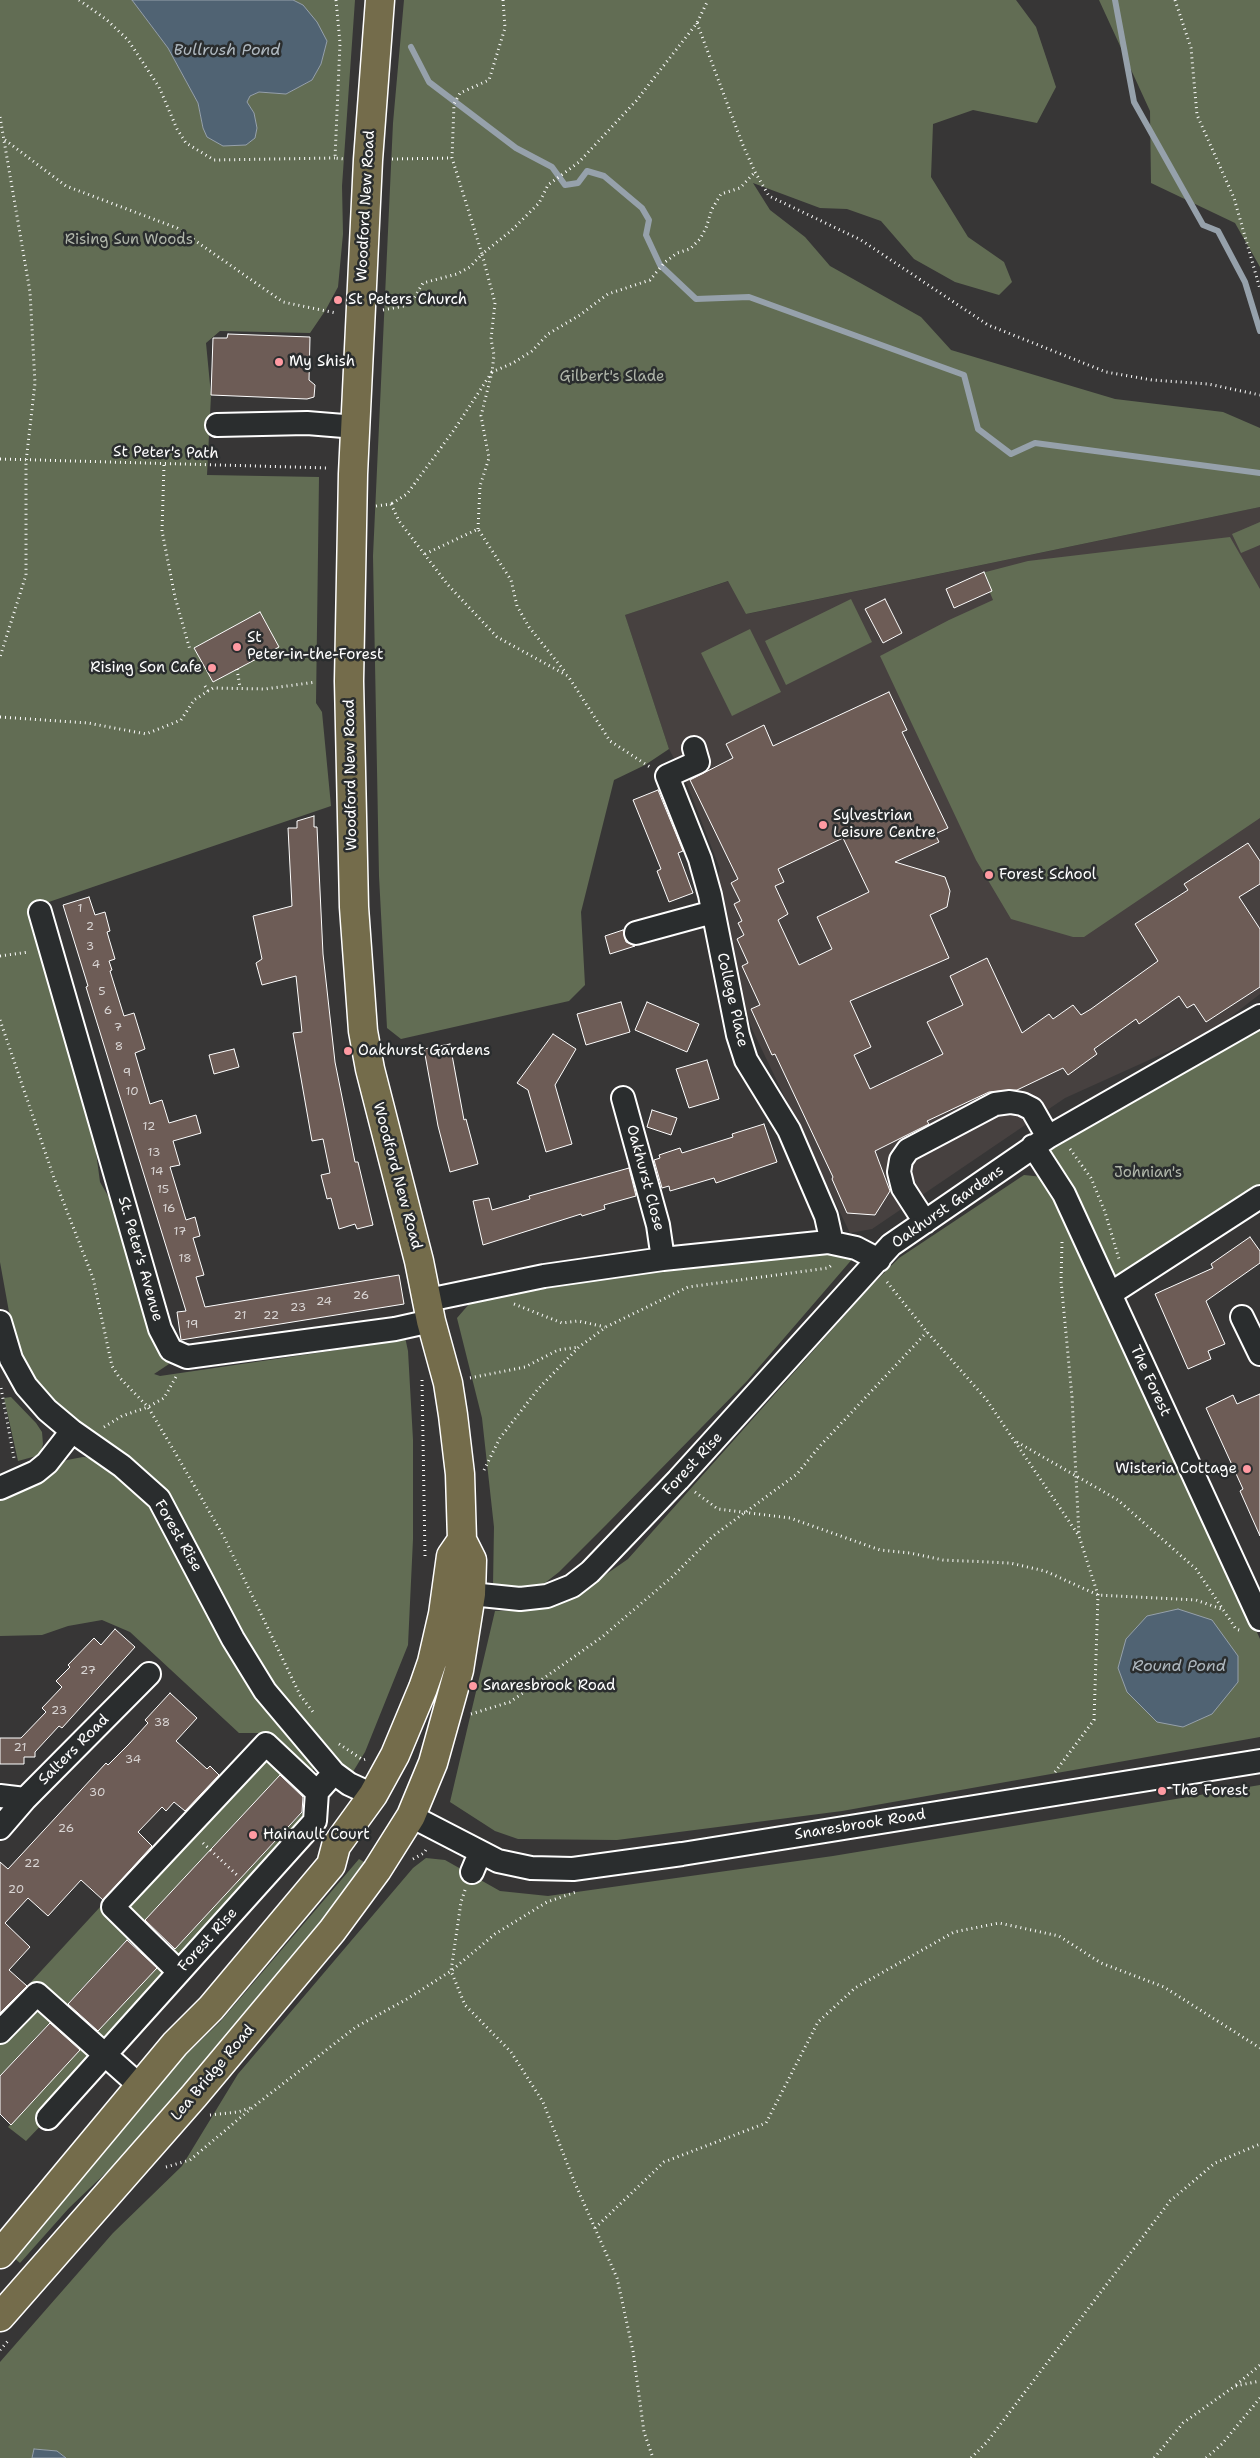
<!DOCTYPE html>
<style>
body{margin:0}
canvas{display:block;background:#373636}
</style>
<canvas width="1260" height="2458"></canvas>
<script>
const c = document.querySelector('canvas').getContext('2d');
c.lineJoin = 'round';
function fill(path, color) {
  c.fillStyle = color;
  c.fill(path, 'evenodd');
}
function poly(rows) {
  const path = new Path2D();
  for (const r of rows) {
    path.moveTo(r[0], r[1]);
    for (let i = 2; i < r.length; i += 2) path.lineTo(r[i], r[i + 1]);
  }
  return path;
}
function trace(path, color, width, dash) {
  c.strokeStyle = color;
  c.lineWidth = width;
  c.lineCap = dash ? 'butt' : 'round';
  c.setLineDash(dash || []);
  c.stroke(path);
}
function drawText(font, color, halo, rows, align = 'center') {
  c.font = font + ' "Shantell Sans",sans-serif';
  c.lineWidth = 5;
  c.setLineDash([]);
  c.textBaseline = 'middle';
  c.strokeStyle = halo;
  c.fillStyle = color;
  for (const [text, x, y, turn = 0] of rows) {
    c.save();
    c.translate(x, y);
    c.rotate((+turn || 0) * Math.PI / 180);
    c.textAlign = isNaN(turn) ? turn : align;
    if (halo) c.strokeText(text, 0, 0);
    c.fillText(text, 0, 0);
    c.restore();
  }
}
const built = poly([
 [1260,507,1260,994,1211,1032,1065,1098,872,1229,850,1233,752,1029,727,958,717,880,720,869,685,779,669,749,625,615,729,581,747,614]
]);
const green = poly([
 [0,0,132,0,168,48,198,103,203,128,254,113,247,102,250,96,259,92,286,94,312,80,321,64,327,41,303,5,293,0,355,0,342,186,343,234,338,287,325,311,310,333,220,331,206,343,211,395,207,475,319,477,316,703,322,712,331,806,34,907,30,911,48,984,94,1137,100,1182,123,1222,158,1348,169,1364,154,1374,160,1376,337,1350,405,1337,408,1351,413,1440,413,1539,408,1645,365,1752,351,1775,338,1765,270,1681,121,1452,56,1407,27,1369,13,1334,0,1262],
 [404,0,1016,0,1036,27,1056,87,1037,123,973,110,933,124,931,177,968,237,1004,262,1012,282,999,295,955,282,914,259,881,221,847,209,820,208,753,183,770,210,805,237,830,266,921,317,951,350,1115,399,1223,412,1260,428,1260,507,746,614,728,581,625,615,669,749,645,765,614,780,581,912,585,985,569,1001,401,1039,387,1028,379,876,373,556,393,123],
 [1099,0,1260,0,1260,267,1235,223,1151,183,1150,111],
 [1260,522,1260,545,1241,553,1232,534],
 [1230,537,1260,589,1260,818,1084,937,1073,937,1011,919,976,860,880,656,949,620,993,600,982,573,1028,561],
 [851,599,872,642,786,685,765,641],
 [750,629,781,692,732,716,701,653],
 [1260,1016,1260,1197,1110,1294,1033,1146],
 [1024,1175,1043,1177,1057,1191,1260,1639,1260,1737,842,1811,617,1840,518,1839,495,1831,450,1802,495,1611,520,1610,569,1600,628,1559,871,1286,899,1258],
 [823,1253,854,1257,747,1381,606,1525,559,1572,537,1589,493,1586,494,1527,482,1418,457,1318,470,1303,591,1278],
 [11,1397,36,1423,42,1432,43,1444,40,1455,18,1461,4,1398],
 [83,1457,93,1458,120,1477,143,1498,151,1510,259,1702,316,1766,310,1773,279,1744,259,1733,239,1733,130,1632,102,1620,68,1626,42,1635,0,1636,0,1497,40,1483,60,1464,67,1460],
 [267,1756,284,1771,138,1928,128,1908,130,1901],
 [1260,1785,1260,2458,66,2458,56,2451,34,2449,32,2458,0,2458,0,2362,113,2233,182,2166,238,2074,413,1868,426,1858,445,1860,500,1891,548,1896,833,1856],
 [315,1799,317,1802,48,2118,26,2141,8,2127],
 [359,1859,364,1862,323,1920,256,2003,135,2145,69,2208,20,2263,12,2256,161,2079,220,2022],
 [101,1906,132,1934,60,2012,30,1983],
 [36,2005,54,2018,0,2076,0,2040]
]);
const water = poly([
 [132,0,293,0,303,5,317,22,327,41,321,64,312,80,286,94,259,92,250,96,247,102,254,113,257,128,255,138,246,145,223,146,207,137,203,128,198,103,168,48,132,0],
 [1178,1609,1212,1620,1238,1656,1238,1682,1212,1714,1183,1727,1157,1722,1127,1692,1118,1668,1126,1639,1147,1616,1178,1609],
 [34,2449,57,2451,66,2458,32,2458,34,2449]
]);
const stream = poly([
 [1115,0,1134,102,1203,225,1218,231,1245,282,1260,331],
 [411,47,429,82,516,148,552,167,565,185,578,183,587,171,604,176,642,208,649,220,646,235,660,265,696,299,749,297,964,375,978,429,1011,454,1035,443,1260,473]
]);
const building = poly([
 [228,334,310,337,309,380,315,385,314,397,307,399,211,395,213,338,227,338,228,334],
 [984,572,992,591,954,608,946,589,984,572],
 [885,599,902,633,883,643,865,609,885,599],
 [260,612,279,647,213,682,194,648,260,612],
 [889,692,907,730,902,732,948,828,935,834,939,842,895,862,945,877,950,891,947,907,930,915,949,958,850,1001,871,1047,854,1055,870,1089,943,1054,927,1022,963,1005,950,976,987,958,1022,1033,1049,1014,1053,1019,1073,1005,1081,1015,1091,1009,1158,961,1135,924,1188,890,1184,884,1248,843,1260,861,1260,884,1239,897,1260,929,1260,987,1206,1022,1194,1004,1187,1008,1179,996,1139,1024,1136,1019,1094,1049,1097,1054,1068,1075,1063,1068,1017,1090,989,1092,927,1121,929,1124,875,1151,890,1191,875,1215,847,1213,832,1179,833,1177,775,1054,772,1055,751,1009,760,1005,742,966,748,963,737,939,744,935,738,923,742,921,734,904,740,901,731,883,738,879,690,780,733,758,726,744,764,725,773,746,889,692],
 [843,838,869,892,817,917,832,949,799,965,778,920,788,914,775,886,784,882,778,869,843,838],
 [658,790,683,851,678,853,693,893,669,902,657,871,661,869,633,800,658,790],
 [314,816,314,827,317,827,323,954,335,1062,355,1162,358,1162,373,1225,357,1229,355,1224,339,1229,331,1198,327,1199,321,1175,330,1173,323,1139,312,1141,293,1033,302,1032,296,976,262,985,256,963,262,959,253,916,292,906,288,828,297,828,297,821,314,816],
 [89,897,95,915,105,912,110,931,107,932,115,959,109,961,112,970,110,971,124,1016,134,1013,145,1049,135,1053,150,1104,162,1100,169,1123,196,1115,201,1133,173,1141,180,1165,170,1167,186,1220,195,1217,200,1236,193,1238,204,1275,196,1277,205,1307,399,1275,404,1304,181,1340,177,1312,186,1311,86,987,88,986,63,905,89,897],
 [623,930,626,942,635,946,610,954,605,936,623,930],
 [621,1002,630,1032,586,1045,577,1014,621,1002],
 [647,1002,699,1024,687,1052,635,1030,647,1002],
 [553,1034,576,1049,555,1085,572,1144,546,1152,528,1090,517,1083,553,1034],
 [450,1044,464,1120,466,1119,478,1164,450,1172,438,1126,424,1049,450,1044],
 [234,1049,239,1067,214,1074,209,1055,234,1049],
 [707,1060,719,1099,689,1108,676,1069,707,1060],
 [652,1110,677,1118,671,1135,647,1127,652,1110],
 [764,1124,777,1162,716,1183,714,1178,670,1191,669,1186,662,1188,654,1160,660,1158,659,1155,680,1148,682,1153,733,1137,732,1134,764,1124],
 [629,1168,636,1196,604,1205,605,1209,582,1216,581,1214,483,1245,473,1201,489,1198,492,1210,530,1199,529,1196,629,1168],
 [1250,1237,1260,1251,1260,1263,1206,1301,1225,1344,1208,1351,1211,1359,1188,1369,1155,1294,1213,1268,1211,1264,1250,1237],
 [1260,1394,1260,1536,1240,1491,1243,1489,1206,1408,1233,1395,1237,1404,1260,1394],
 [115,1629,135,1647,62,1728,59,1726,35,1752,35,1757,24,1757,24,1764,0,1764,0,1738,21,1738,46,1712,42,1708,62,1687,56,1681,70,1667,68,1665,94,1638,101,1645,115,1629],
 [170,1693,197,1718,176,1741,207,1769,210,1766,219,1775,185,1811,174,1802,166,1811,162,1807,138,1832,152,1846,103,1900,81,1880,48,1916,28,1898,5,1923,30,1947,9,1970,27,1986,0,2013,0,1862,8,1869,106,1763,108,1765,129,1744,148,1723,145,1720,170,1693],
 [280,1775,303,1797,302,1812,175,1949,145,1920,280,1775],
 [127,1940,157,1968,98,2031,68,2004,127,1940],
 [50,2023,80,2050,11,2125,0,2114,0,2076,50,2023]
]);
const path = poly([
 [79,0,107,20,128,40,159,87,177,129,186,143,214,160,335,158],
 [336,0,340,43,335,158,345,159],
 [503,0,505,28,489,80,460,93,454,104,452,158,482,254,512,230,539,203,548,185,579,162,636,101,697,23,708,0],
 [1175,0,1191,48,1197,115,1234,198,1260,289],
 [697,23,742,143,755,172,769,196,861,240,988,325,1106,372,1152,380,1208,384,1260,395],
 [0,117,30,292,35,383,26,462,26,575,0,657],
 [5,140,66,186,177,228,283,302,336,313],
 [392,159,452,158],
 [383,310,404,306,414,298,423,283,457,274,470,267,482,254,495,303,491,339,494,355,492,372,454,430,407,494,391,504],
 [0,459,329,468],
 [164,465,162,531,175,597,190,650],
 [376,506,391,504,399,521,448,585,497,637,568,676,610,741,650,767],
 [478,529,480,486,489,458,481,416,492,372,513,363,532,351,548,334,580,315,608,294,650,280,664,263,677,253,690,249,700,239,706,228,712,209,721,194,740,188,755,172],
 [425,554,478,529,511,580,517,606,529,627,566,673],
 [237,669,240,687],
 [205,686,208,691],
 [0,717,88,723,146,734,181,720,194,700,213,688,265,689,316,682],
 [0,956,29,952],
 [0,1020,54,1178,93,1278,112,1366,119,1377,148,1407,173,1449,224,1537,300,1695,313,1712],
 [1070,1149,1091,1178,1105,1212,1119,1259],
 [1062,1242,1061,1281,1072,1397,1079,1535],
 [887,1282,927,1332,986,1399,1079,1536,1098,1595,1094,1720,1055,1772],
 [514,1304,562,1323,578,1321,605,1327],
 [470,1378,525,1367,558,1350,579,1347],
 [422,1380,425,1556],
 [1,1388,14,1458],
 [104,1427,122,1416,148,1407,164,1398,177,1375],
 [1017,1442,1118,1500,1196,1569,1236,1629,1242,1631],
 [484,1470,500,1438,538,1389,579,1347,606,1327,688,1287,828,1268,833,1264],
 [695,1492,718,1509,790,1518,880,1550,910,1553,943,1560,1010,1563,1045,1571,1098,1595,1196,1600,1224,1610],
 [471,1714,510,1702,602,1637,672,1577,713,1536,797,1474,819,1447,927,1332],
 [339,1744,363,1760,366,1759],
 [203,1843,238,1876],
 [413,1859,424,1853,427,1848],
 [465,1890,461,1902,451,1971,465,2005,511,2052,543,2102,574,2181,617,2278,633,2351,644,2432,653,2458],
 [210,2115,238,2112,250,2108],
 [166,2167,190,2160,253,2107,356,2027,407,1999,451,1971,495,1934,547,1902,576,1892],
 [595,2228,664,2162,766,2123,818,2022,855,1988,954,1932,999,1923,1059,1936,1101,1963,1164,1987,1260,2048],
 [0,2350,8,2341],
 [1236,2385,1260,2365],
 [971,2458,987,2442,1170,2201,1215,2163,1260,2144],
 [1154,2458,1183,2423,1235,2386,1260,2381],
 [1206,2458,1222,2444,1260,2398]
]);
const minor = poly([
 [217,425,307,423,356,427],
 [694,748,698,762,667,776,700,859,710,895,738,1035,746,1060,789,1130,826,1216,830,1234,828,1242],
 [40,912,160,1329,171,1350,187,1357,395,1329,431,1321],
 [636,933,713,912],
 [623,1098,658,1225,663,1259],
 [1033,1146,1064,1194,1260,1619],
 [925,1222,903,1188,899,1172,901,1160,908,1150,995,1104,1010,1102,1022,1104,1032,1109,1048,1137],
 [1110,1294,1260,1197],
 [428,1300,544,1276,663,1259,828,1242,856,1248,879,1260],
 [1242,1317,1260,1354],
 [0,1322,11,1359,26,1386,47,1410,72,1431,122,1466,159,1499,233,1639,265,1691,334,1773,349,1784,373,1795],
 [0,1488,36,1472,47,1463,72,1431],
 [471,1594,520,1599,547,1596,572,1586,590,1572,678,1480,891,1245,1048,1137,1260,1016],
 [0,1796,25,1799],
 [411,1816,498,1861,531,1868,573,1869,682,1854,1260,1761],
 [0,1828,25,1799,149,1674],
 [472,1872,480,1853],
 [179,1972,113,1907,266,1744,317,1792],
 [0,2032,37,1994,140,2086],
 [48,2118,315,1821,317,1792,334,1773]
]);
const major = poly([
 [0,2254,175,2044,211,2008,331,1865,336,1846,373,1795,395,1755,423,1688,432,1662,443,1614,451,1556,462,1540],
 [0,2317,194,2096,332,1931,377,1870,411,1816,433,1763,459,1670,471,1594,472,1560,462,1540,460,1474,453,1415,448,1383,431,1321,419,1261,370,1069,363,1031,354,907,349,681,353,474,368,160,380,0]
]);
const markers = [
 [338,300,5,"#ff9aa2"],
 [279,362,5,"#ff9aa2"],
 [237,647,5,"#ff9aa2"],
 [212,668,5,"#ff9aa2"],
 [823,825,5,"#ff9aa2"],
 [989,875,5,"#ff9aa2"],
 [348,1051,5,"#ff9aa2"],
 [1247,1469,5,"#ff9aa2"],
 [473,1686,5,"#ff9aa2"],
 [1162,1791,5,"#ff9aa2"],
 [253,1835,5,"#ff9aa2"]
];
const numberNames = [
 ["1",80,909],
 ["2",90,927],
 ["3",90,947],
 ["4",96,965],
 ["5",102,992],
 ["6",108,1011],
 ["7",118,1028],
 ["8",119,1047],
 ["9",127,1073],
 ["10",132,1092],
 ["12",149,1127],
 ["13",154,1153],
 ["14",157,1172],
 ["15",163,1190],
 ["16",169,1209],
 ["17",180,1232],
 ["18",185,1259],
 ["26",361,1296],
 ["24",324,1302],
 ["23",298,1308],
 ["21",240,1316],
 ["22",271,1316],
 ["19",192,1325],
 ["27",88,1671],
 ["23",59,1711],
 ["38",162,1723],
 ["21",20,1748],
 ["34",133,1760],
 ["30",97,1793],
 ["26",66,1829],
 ["22",32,1864],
 ["20",16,1890]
];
const streetNames = [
 ["Woodford New Road",366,206,-87],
 ["St Peter's Path",166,453,1],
 ["Woodford New Road",351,775,-91],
 ["College Place",732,1000,77],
 ["Woodford New Road",397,1176,75],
 ["Oakhurst Close",645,1178,75],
 ["Oakhurst Gardens",948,1207,-35],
 ["St. Peter's Avenue",140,1259,74],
 ["The Forest",1150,1381,65],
 ["Forest Rise",693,1464,-47],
 ["Forest Rise",178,1536,60],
 ["Salters Road",74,1750,-45],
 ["Snaresbrook Road",860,1825,-9],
 ["Forest Rise",208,1940,-48],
 ["Lea Bridge Road",213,2073,-50]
];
const parkNames = [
 ["Rising Sun Woods",129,240],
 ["Gilbert's Slade",612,377],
 ["Johnian's",1148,1173]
];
const poiNames = [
 ["St Peters Church",348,300],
 ["My Shish",289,362],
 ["St",247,638],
 ["Peter-in-the-Forest",247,655],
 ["Rising Son Cafe",202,668,"right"],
 ["Sylvestrian",833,816],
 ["Leisure Centre",833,833],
 ["Forest School",999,875],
 ["Oakhurst Gardens",358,1051],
 ["Wisteria Cottage",1237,1469,"right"],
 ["Snaresbrook Road",483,1686],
 ["The Forest",1172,1791],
 ["Hainault Court",263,1835]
];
const waterNames = [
 ["Bullrush Pond",227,51],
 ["Round Pond",1179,1667]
];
fill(built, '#474140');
fill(green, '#626d54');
fill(water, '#506373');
trace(water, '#96a1ab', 1);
trace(stream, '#96a1ab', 6);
fill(building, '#6d5c56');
trace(building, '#fff', 1);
trace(minor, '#fff', 26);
trace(major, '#fff', 31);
trace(path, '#fff', 3, [1, 4]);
trace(minor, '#2a2d2e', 22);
trace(major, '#746c4b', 28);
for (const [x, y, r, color] of markers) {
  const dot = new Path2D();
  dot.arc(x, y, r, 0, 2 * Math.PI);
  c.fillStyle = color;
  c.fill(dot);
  trace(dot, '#2a2d2e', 2);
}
drawText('12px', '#dad6d5', null, numberNames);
drawText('15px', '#fff', '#2a2d2e', streetNames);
drawText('15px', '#b0b6aa', '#2a2d2e', parkNames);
drawText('15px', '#fff', '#2a2d2e', poiNames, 'left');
drawText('italic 16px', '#b0b9c0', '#2a2d2e', waterNames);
</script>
